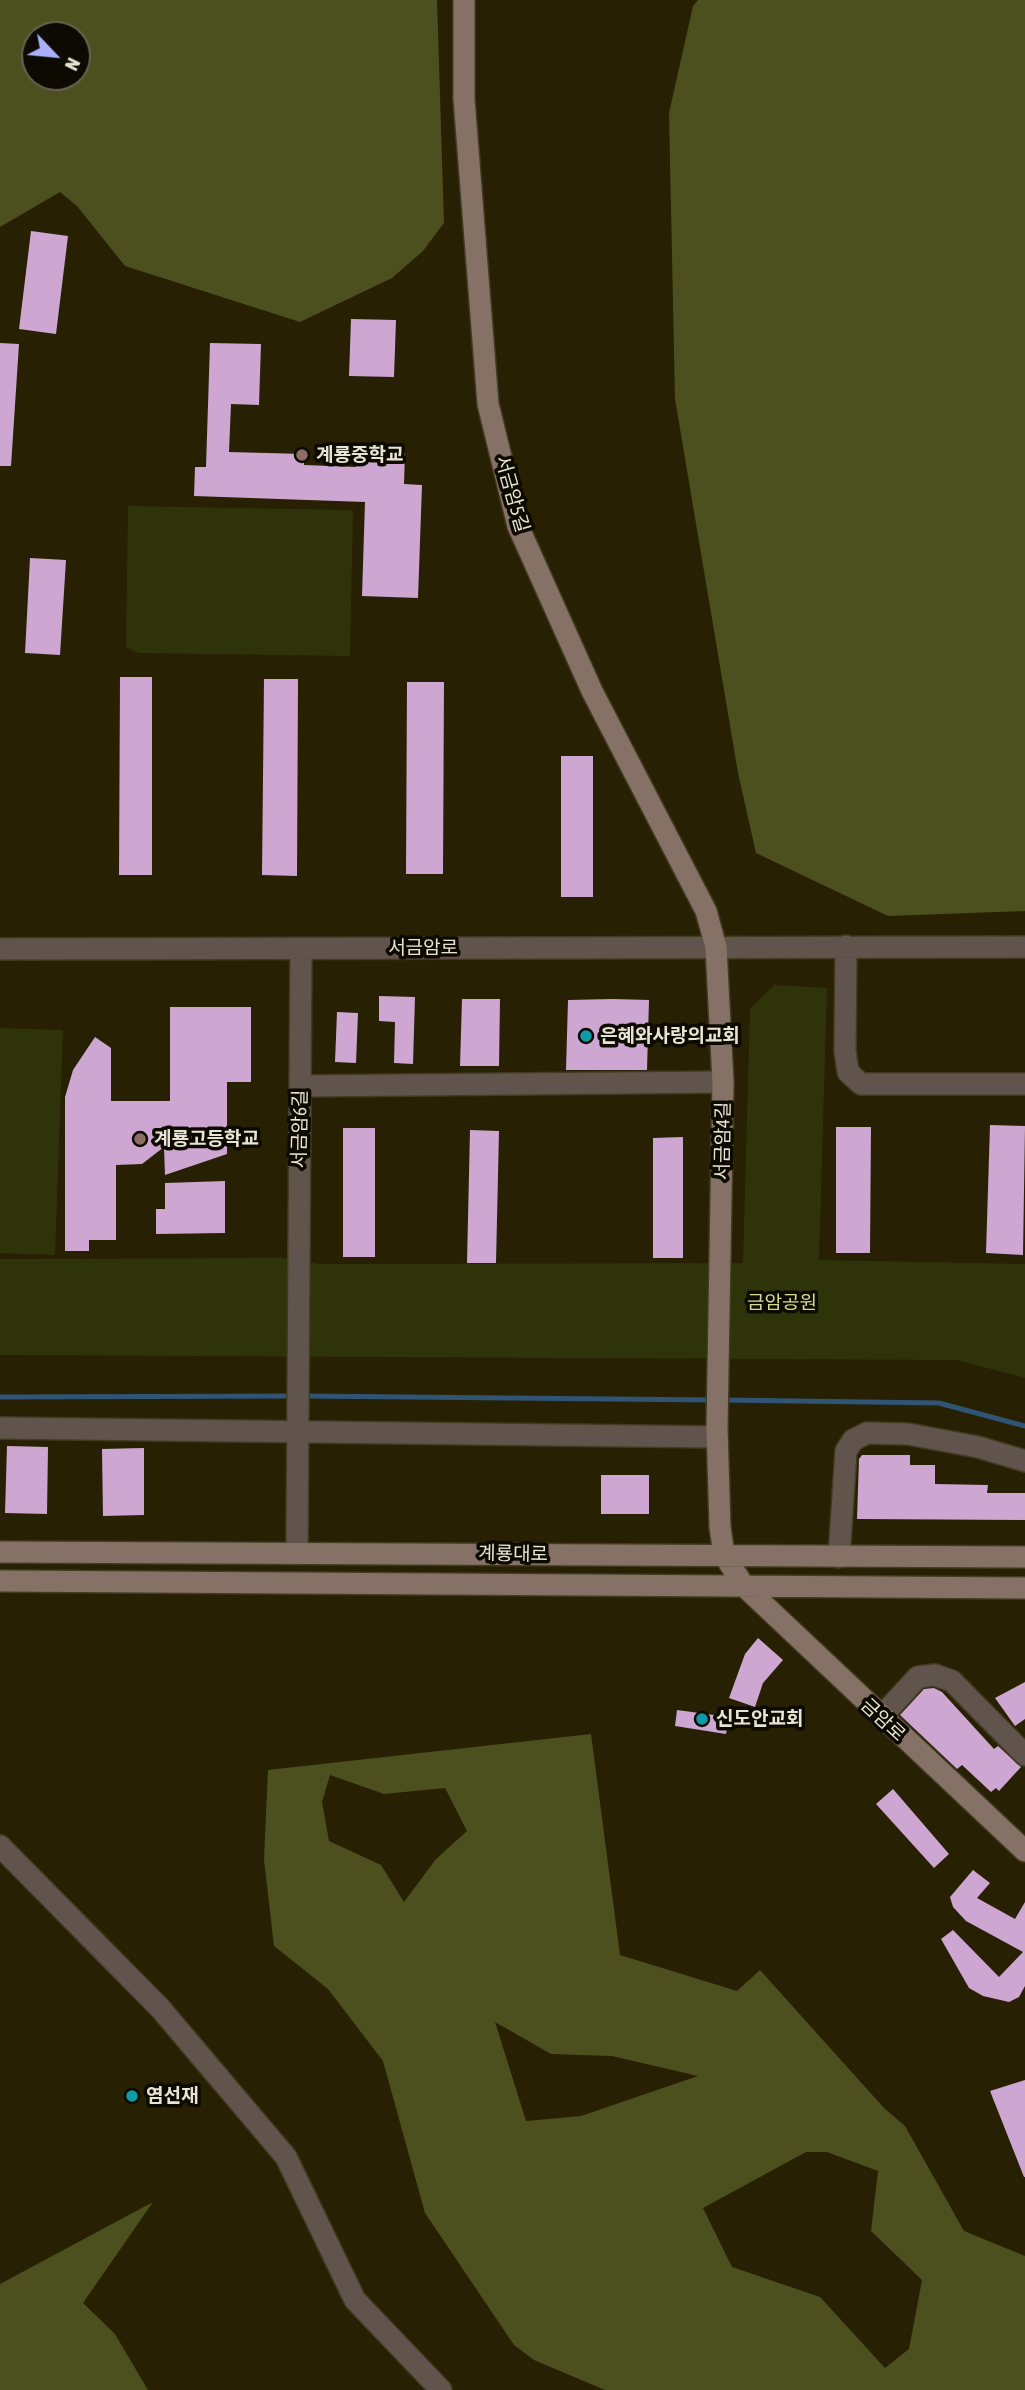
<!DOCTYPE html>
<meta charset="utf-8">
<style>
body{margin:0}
#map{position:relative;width:1025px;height:2390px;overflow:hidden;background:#272003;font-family:"Asap Condensed",sans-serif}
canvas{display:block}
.north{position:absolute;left:21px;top:21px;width:70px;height:70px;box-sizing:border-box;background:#0d0a02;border:2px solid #656156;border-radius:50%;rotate:116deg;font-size:19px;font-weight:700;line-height:28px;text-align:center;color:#e8e4d3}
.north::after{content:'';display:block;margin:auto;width:24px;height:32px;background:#aab0fb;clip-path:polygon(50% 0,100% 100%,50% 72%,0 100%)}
</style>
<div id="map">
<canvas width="1025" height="2390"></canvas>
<div class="north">N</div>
</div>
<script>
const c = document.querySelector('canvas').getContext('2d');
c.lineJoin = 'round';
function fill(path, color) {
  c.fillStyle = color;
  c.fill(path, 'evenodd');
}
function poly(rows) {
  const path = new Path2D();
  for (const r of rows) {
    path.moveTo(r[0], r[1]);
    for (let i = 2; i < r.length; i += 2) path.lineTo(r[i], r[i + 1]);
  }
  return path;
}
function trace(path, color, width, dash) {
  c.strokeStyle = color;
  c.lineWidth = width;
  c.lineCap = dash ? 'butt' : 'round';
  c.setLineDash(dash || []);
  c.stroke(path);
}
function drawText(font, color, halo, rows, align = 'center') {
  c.font = font + ' "Asap Condensed","Noto Sans KR",sans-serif';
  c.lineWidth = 7;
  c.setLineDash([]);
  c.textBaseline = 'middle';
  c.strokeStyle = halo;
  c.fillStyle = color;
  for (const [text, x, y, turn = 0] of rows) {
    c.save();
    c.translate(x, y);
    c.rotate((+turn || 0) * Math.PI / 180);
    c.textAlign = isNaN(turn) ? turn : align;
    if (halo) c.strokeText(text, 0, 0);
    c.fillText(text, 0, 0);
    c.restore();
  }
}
const green = poly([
 [128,506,353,510,350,656,139,653,126,647],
 [774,985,827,988,819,1260,1025,1264,1025,1378,957,1360,0,1355,0,1259,281,1258,319,1264,743,1263,750,1009],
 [0,1028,63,1030,55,1255,0,1253]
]);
const forest = poly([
 [0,0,437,0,444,223,423,251,392,278,300,322,125,266,77,206,60,192,0,227],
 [35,35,77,35,77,77,35,77],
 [698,0,1025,0,1025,911,888,916,756,853,738,773,675,399,669,113,693,6],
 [591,1734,620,1955,737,1991,760,1970,884,2108,905,2126,964,2231,1025,2256,1025,2390,605,2390,534,2360,514,2345,425,2213,383,2061,328,1989,274,1946,264,1860,268,1770],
 [330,1775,384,1794,445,1788,467,1831,436,1859,404,1902,381,1865,329,1841,322,1802],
 [495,2022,551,2054,612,2056,698,2076,581,2116,526,2121],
 [806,2152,827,2152,878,2171,871,2231,922,2280,909,2349,885,2368,820,2297,732,2267,703,2208],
 [153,2202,83,2303,115,2334,148,2390,0,2390,0,2284]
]);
const stream = poly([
 [304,1396,714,1400],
 [0,1397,294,1396],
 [724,1400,939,1403,1025,1426]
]);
const building = poly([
 [31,231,68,236,56,334,19,329],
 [351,319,396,320,394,377,349,376],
 [0,343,19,344,11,466,0,466],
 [210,343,261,344,259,405,231,404,229,452,304,454,304,465,356,467,357,451,405,453,404,484,422,485,418,598,362,596,365,502,194,496,195,467,206,467],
 [30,558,66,560,60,655,25,653],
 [120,677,152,677,152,875,119,875],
 [264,679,298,679,297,876,262,875],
 [407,682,444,682,443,874,406,874],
 [561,756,593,756,593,897,561,897],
 [379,996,415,997,413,1064,394,1063,395,1022,379,1021],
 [462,999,500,999,499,1066,460,1066],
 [613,999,649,1000,647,1070,566,1070,568,1000],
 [170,1007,251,1007,251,1082,227,1082,227,1154,165,1175,164,1147,142,1164,116,1165,116,1240,89,1240,89,1251,65,1251,65,1097,73,1070,95,1037,111,1048,111,1101,170,1101],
 [337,1012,358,1013,356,1063,335,1062],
 [990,1125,1025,1126,1023,1255,986,1253],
 [836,1127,871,1127,870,1253,836,1253],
 [343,1128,375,1128,375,1257,343,1257],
 [470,1130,499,1131,496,1263,467,1263],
 [683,1137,683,1258,653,1258,653,1138],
 [225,1181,225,1233,156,1234,156,1209,165,1209,165,1183],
 [7,1446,48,1447,47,1514,5,1513],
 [144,1448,144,1515,103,1516,102,1449],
 [862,1455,910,1455,910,1465,935,1465,935,1484,988,1485,987,1493,1025,1493,1025,1520,857,1519,859,1459],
 [601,1475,649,1475,649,1514,601,1514],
 [758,1638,783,1660,763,1683,755,1707,729,1698,745,1654],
 [1025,1682,1025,1719,1015,1726,995,1698],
 [934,1688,942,1692,994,1749,998,1746,1021,1767,999,1791,996,1788,991,1792,962,1765,957,1769,900,1715,924,1689],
 [677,1710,729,1717,726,1734,675,1726],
 [893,1789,949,1854,934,1868,876,1804],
 [973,1870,990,1883,977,1898,1015,1919,1025,1902,1025,1986,1019,1997,1009,2002,983,1996,969,1988,941,1939,953,1930,999,1977,1023,1952,966,1921,953,1907,950,1897],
 [1025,2080,1025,2177,1024,2177,990,2091]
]);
const street = poly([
 [846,946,845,1051,848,1072,861,1084,1025,1084],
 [0,949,1025,947],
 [301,1086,723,1082],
 [0,1428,717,1437],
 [297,1551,301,949],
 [839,1557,846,1451,853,1440,867,1433,908,1434,978,1447,1025,1461],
 [881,1717,918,1677,935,1675,952,1681,1025,1755],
 [0,1846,160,2008,286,2157,355,2300,441,2390]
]);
const secondary = poly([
 [464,0,464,99,488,404,518,526,592,691,706,911,716,947,723,1082,717,1428,720,1527,724,1555,744,1586,1025,1851],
 [0,1552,1025,1557],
 [0,1581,1025,1588]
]);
const markers = [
 [302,455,7,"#8d6e63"],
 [586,1036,7,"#0f9aa8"],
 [140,1139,7,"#8d6e63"],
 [702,1719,7,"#0f9aa8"],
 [132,2096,7,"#0f9aa8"]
];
const poiNames = [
 ["계룡중학교",316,455],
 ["은혜와사랑의교회",600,1036],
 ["계룡고등학교",154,1139],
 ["신도안교회",716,1719],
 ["염선재",146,2096]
];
const streetNames = [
 ["서금암5길",512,494,74],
 ["서금암로",423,948],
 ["서금암6길",300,1129,-89],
 ["서금암4길",723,1141,-89],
 ["계룡대로",513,1554,1],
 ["금암로",883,1720,43]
];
const parkNames = [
 ["금암공원",782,1303]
];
fill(green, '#2f3309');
fill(forest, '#4c501e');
trace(stream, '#2f5476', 5);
fill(building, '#cda7d2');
trace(street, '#423b20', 24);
trace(secondary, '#423b20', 24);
trace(street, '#61544d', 21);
trace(secondary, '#867166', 21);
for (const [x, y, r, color] of markers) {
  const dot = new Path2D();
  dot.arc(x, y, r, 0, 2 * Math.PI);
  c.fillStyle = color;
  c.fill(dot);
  trace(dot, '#0d0a02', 2.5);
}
drawText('bold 19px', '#e8e4d3', '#0d0a02', poiNames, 'left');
drawText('19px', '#e8e4d3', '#0d0a02', streetNames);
drawText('19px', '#d4dd8e', '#0d0a02', parkNames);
</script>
